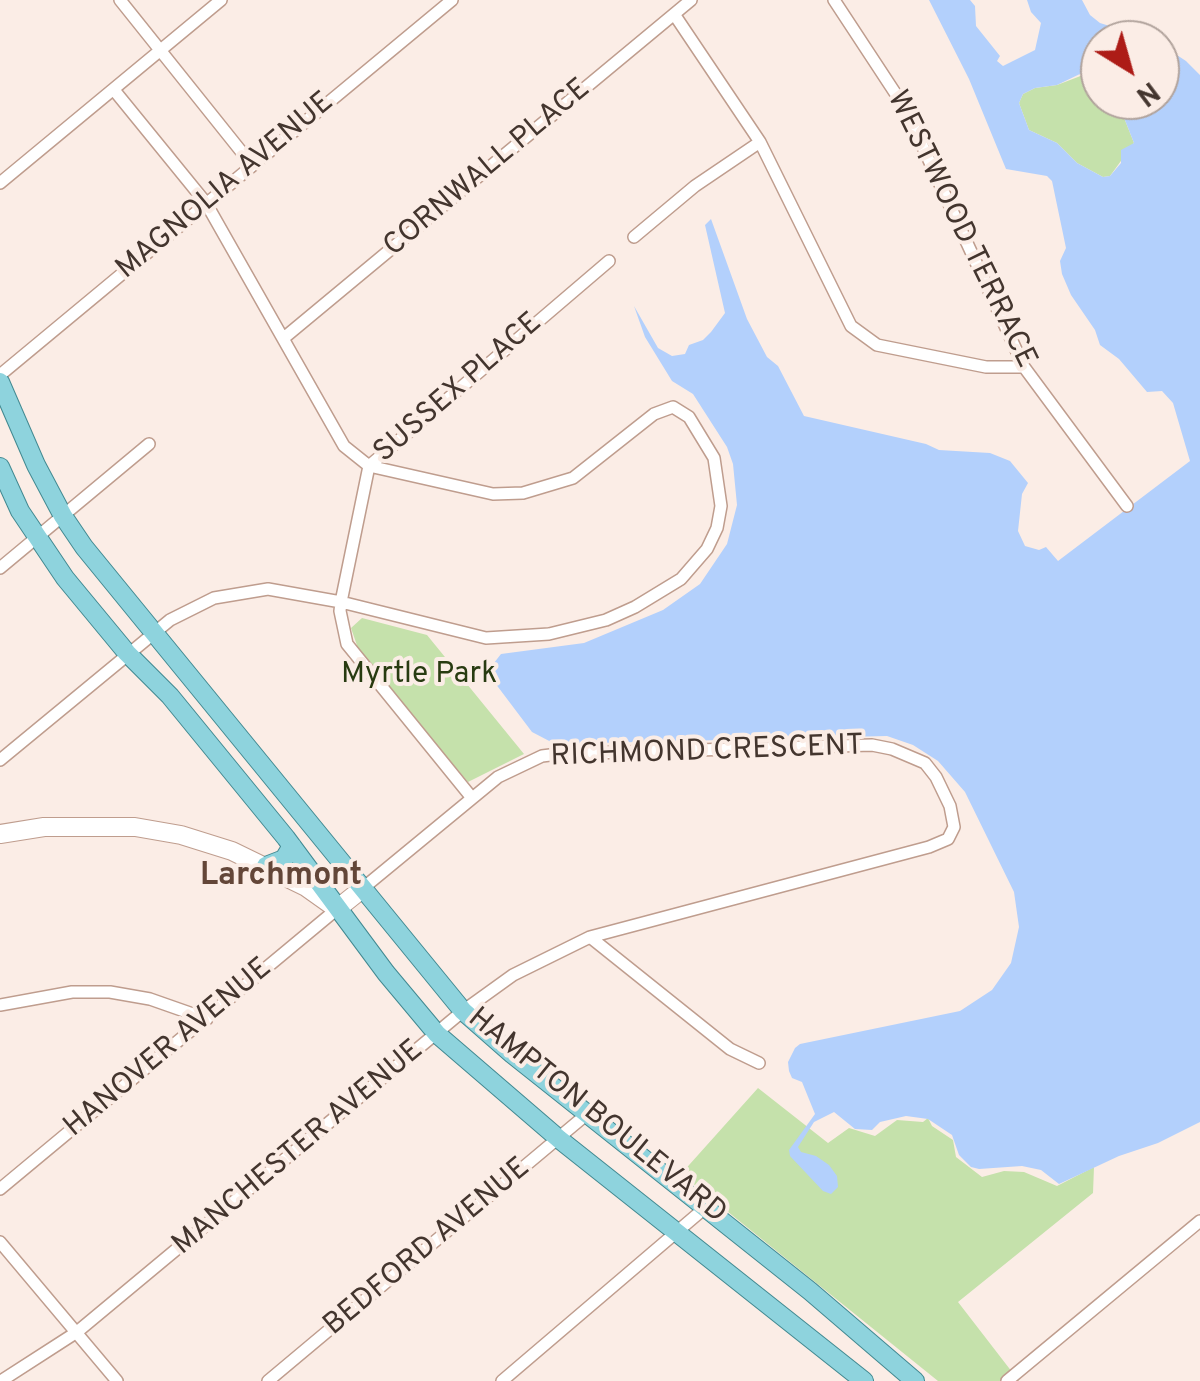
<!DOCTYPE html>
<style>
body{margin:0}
#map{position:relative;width:1200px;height:1381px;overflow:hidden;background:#fbede6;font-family:Overpass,sans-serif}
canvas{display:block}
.north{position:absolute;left:1080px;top:20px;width:100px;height:100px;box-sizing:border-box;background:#fbede6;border:2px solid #b1a39c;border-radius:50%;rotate:143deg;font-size:28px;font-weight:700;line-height:40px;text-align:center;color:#43352e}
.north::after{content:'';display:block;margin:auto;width:35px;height:45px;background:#ad1c17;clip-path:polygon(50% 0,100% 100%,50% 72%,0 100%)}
</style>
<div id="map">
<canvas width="1200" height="1381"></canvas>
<div class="north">N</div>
</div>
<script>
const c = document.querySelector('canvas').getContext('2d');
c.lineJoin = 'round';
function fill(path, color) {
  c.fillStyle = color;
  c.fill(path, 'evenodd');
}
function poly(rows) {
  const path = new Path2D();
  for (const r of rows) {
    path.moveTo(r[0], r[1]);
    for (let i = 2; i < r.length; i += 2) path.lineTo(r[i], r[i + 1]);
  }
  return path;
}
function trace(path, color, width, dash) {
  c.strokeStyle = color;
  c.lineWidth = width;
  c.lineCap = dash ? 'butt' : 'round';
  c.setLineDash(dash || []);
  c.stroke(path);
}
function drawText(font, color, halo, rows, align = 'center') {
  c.font = font + ' Overpass,sans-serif';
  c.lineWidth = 8;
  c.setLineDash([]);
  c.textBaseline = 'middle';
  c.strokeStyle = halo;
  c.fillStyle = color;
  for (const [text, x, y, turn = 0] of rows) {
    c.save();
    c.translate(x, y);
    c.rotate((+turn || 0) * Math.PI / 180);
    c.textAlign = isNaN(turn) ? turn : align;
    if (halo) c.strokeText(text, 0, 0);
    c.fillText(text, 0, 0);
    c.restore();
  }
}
const green = poly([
 [1091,72,1100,76,1100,100,1117,100,1134,143,1110,176,1103,177,1077,163,1057,143,1029,130,1019,103,1023,94,1035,88,1057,85],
 [362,618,427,635,524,754,468,782,361,657,351,628],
 [758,1088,828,1143,849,1128,875,1136,897,1120,923,1122,928,1118,932,1126,953,1140,956,1157,982,1177,1004,1171,1024,1172,1057,1186,1094,1167,1093,1193,958,1302,1019,1381,938,1381,681,1174]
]);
const water = poly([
 [929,0,970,0,975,6,976,26,1000,56,997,61,1003,66,1035,50,1041,23,1031,12,1027,0,1082,0,1090,15,1100,23,1116,28,1135,28,1154,40,1100,40,1100,76,1091,72,1082,73,1057,85,1035,88,1023,94,1019,103,1029,130,1057,143,1077,163,1103,177,1110,176,1121,163,1121,150,1134,143,1117,100,1160,100,1160,44,1186,61,1200,75,1200,1122,1158,1143,1119,1156,1059,1184,1041,1170,1022,1166,979,1169,971,1167,959,1155,952,1135,928,1119,906,1116,880,1122,872,1130,855,1129,834,1112,814,1122,798,1147,801,1152,816,1156,829,1165,837,1176,838,1187,831,1194,823,1191,790,1156,789,1150,815,1114,802,1082,792,1078,789,1071,788,1062,795,1048,800,1044,960,1011,992,990,1011,963,1019,927,1014,892,965,792,938,761,913,745,887,736,555,744,532,732,489,675,490,668,501,654,584,643,663,610,700,584,727,544,737,505,733,464,727,447,693,394,672,381,645,337,634,306,658,348,672,356,685,354,689,345,703,340,711,332,725,313,705,225,711,219,747,319,767,357,778,366,804,416,926,444,939,450,990,453,1010,461,1028,483,1022,494,1018,531,1025,546,1039,550,1046,547,1058,561,1190,461,1173,403,1162,391,1147,392,1119,359,1100,345,1095,330,1071,295,1062,274,1060,261,1066,248,1052,181,1047,176,1006,169,969,79]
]);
const street = poly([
 [120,0,252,165],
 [834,0,905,108,1024,367,1127,506],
 [674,14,760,142,851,326,877,345,986,367,1024,367],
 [0,183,221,0],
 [634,237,695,186,760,142],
 [285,337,691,0],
 [0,375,452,0],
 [0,568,149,444],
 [0,760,170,620,214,598,268,589,341,602,486,638,549,634,606,620,635,607,681,579,707,549,717,528,721,506,714,458,689,417,673,407,654,414,573,478,523,493,493,494,369,466,344,446,206,203,114,90],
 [472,798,347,644,340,611,341,602,369,466,609,261],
 [590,937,730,1049,759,1063],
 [0,1005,72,992,110,992,150,999,207,1019],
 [0,1189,337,909],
 [0,1242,117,1381],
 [1,1381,77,1332,463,1011,513,975,590,937,929,847,948,839,954,827,950,806,936,777,925,763,892,749,872,745,558,754,542,756,498,777,362,889],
 [268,1381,587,1114],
 [502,1381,706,1207],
 [1007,1381,1200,1221]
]);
const secondary = poly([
 [0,834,44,827,135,827,181,835,232,851,306,887,337,909,362,889]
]);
const primary = poly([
 [0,382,36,465,63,516,84,547,463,1011,512,1054,810,1291,915,1381],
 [0,467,20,511,65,578,127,653,170,696,286,838,386,973,437,1034,559,1139,864,1381],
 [266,866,284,859,292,846]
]);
const streetNames = [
 ["CORNWALL PLACE",488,169,-40],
 ["MAGNOLIA AVENUE",226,187,-40],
 ["WESTWOOD TERRACE",960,230,64],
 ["SUSSEX PLACE",459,389,-41],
 ["RICHMOND CRESCENT",707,753,-2],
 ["HANOVER AVENUE",169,1049,-40],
 ["HAMPTON BOULEVARD",596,1117,39],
 ["MANCHESTER AVENUE",299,1149,-40],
 ["BEDFORD AVENUE",428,1248,-40]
];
const parkNames = [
 ["Myrtle Park",419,676]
];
const neighbourhoodNames = [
 ["Larchmont",281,878]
];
fill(green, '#c5e1ab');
fill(water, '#b3d0fc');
trace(street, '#bf9d8e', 14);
trace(secondary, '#bf9d8e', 20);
trace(primary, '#428991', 20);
trace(street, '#fff', 11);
trace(secondary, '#fff', 18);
trace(primary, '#8ed3dd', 18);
drawText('30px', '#43352e', '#fbede6', streetNames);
drawText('30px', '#283b11', '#fbede6', parkNames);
drawText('bold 32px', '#634638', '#fbede6', neighbourhoodNames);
</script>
